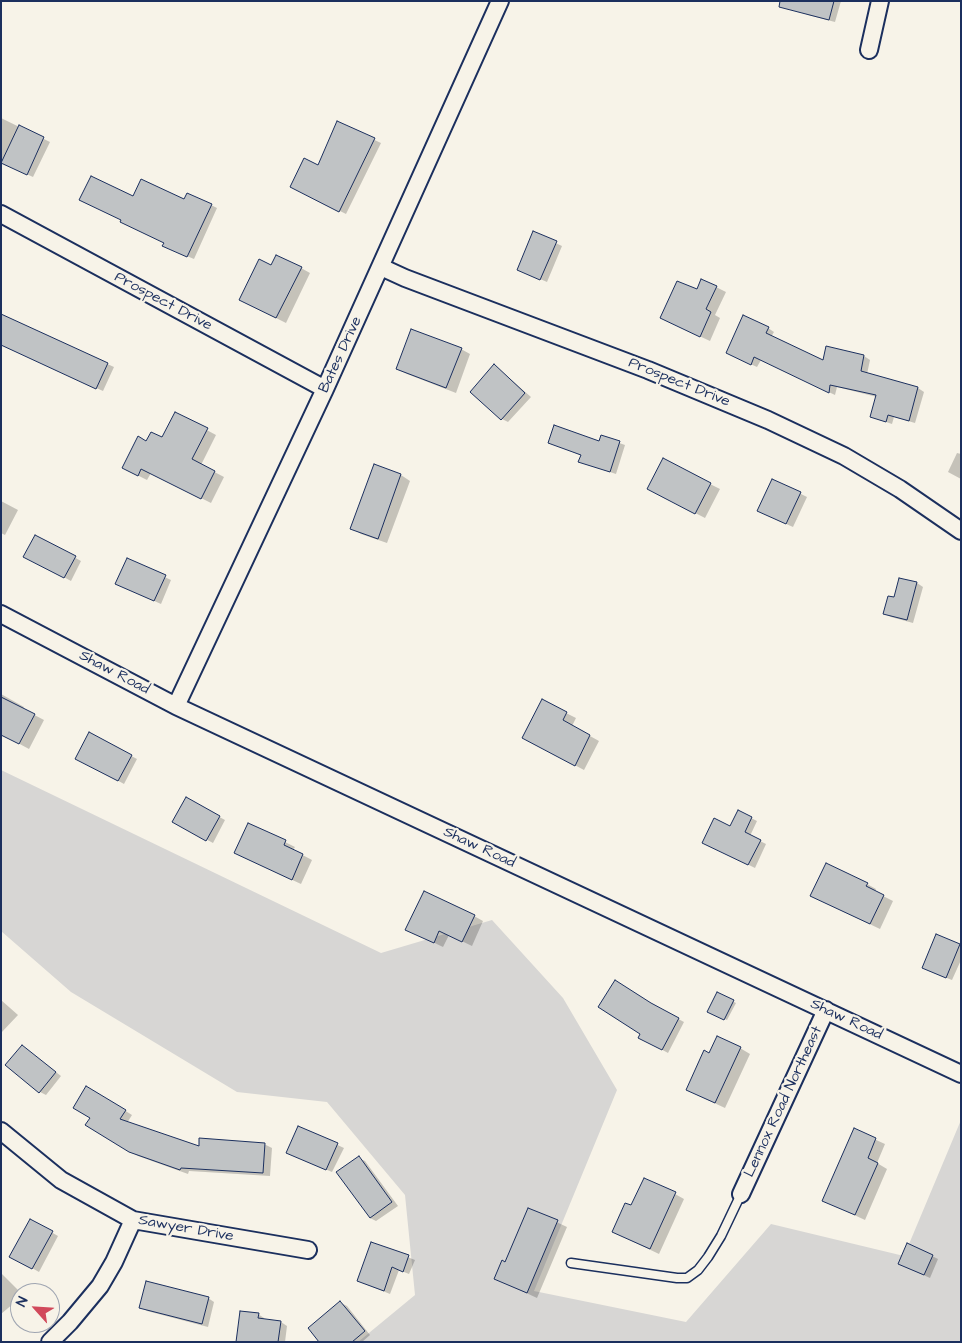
<!DOCTYPE html>
<style>
body{margin:0}
#map{position:relative;width:962px;height:1343px;overflow:hidden;background:#f7f3e8;font-family:"Architects Daughter",sans-serif}
canvas{display:block}
.frame{position:absolute;inset:0;border:2px solid #1b2f5e;pointer-events:none}
.north{position:absolute;left:10px;top:1283px;width:50px;height:50px;box-sizing:border-box;background:#f7f3e8;border:1px solid #9fa5b1;border-radius:50%;rotate:296deg;font-size:14px;font-weight:700;line-height:20px;text-align:center;color:#1b2f5e}
.north::after{content:'';display:block;margin:auto;width:18px;height:22px;background:#d1495b;clip-path:polygon(50% 0,100% 100%,50% 72%,0 100%)}
</style>
<div id="map">
<canvas width="962" height="1343"></canvas>
<div class="frame"></div>
<div class="north">N</div>
</div>
<script>
const c = document.querySelector('canvas').getContext('2d');
c.lineJoin = 'round';
function fill(path, color) {
  c.fillStyle = color;
  c.fill(path, 'evenodd');
}
function poly(rows) {
  const path = new Path2D();
  for (const r of rows) {
    path.moveTo(r[0], r[1]);
    for (let i = 2; i < r.length; i += 2) path.lineTo(r[i], r[i + 1]);
  }
  return path;
}
function trace(path, color, width, dash) {
  c.strokeStyle = color;
  c.lineWidth = width;
  c.lineCap = dash ? 'butt' : 'round';
  c.setLineDash(dash || []);
  c.stroke(path);
}
function drawText(font, color, halo, rows, align = 'center') {
  c.font = font + ' "Architects Daughter",sans-serif';
  c.lineWidth = 4.5;
  c.setLineDash([]);
  c.textBaseline = 'middle';
  c.strokeStyle = halo;
  c.fillStyle = color;
  for (const [text, x, y, turn = 0] of rows) {
    c.save();
    c.translate(x, y);
    c.rotate((+turn || 0) * Math.PI / 180);
    c.textAlign = isNaN(turn) ? turn : align;
    if (halo) c.strokeText(text, 0, 0);
    c.fillText(text, 0, 0);
    c.restore();
  }
}
const green = poly([
 [1,770,381,953,492,920,563,998,617,1090,534,1291,686,1322,771,1224,904,1256,961,1120,961,1342,358,1342,415,1295,405,1195,327,1102,237,1092,71,992,1,931]
]);
const shadow = poly([
 [804,1,841,1,835,22,808,15,802,12],
 [1,118,50,142,33,177,9,166,1,160],
 [338,123,381,143,346,214,298,190,318,166],
 [133,197,185,200,211,205,217,208,194,259,170,249,165,243,123,220],
 [534,233,562,246,547,282,524,272],
 [272,267,301,268,310,273,286,323,250,305],
 [716,287,726,292,715,315,720,318,710,341,671,323,697,291],
 [4,317,114,367,103,391,1,345],
 [768,328,774,332,771,337,824,362,827,348,864,356,870,360,867,374,918,388,924,392,915,423,894,417,892,424,871,417,877,397,837,387,835,395,761,360,757,367,733,356],
 [461,349,470,354,456,393,407,374,397,369],
 [500,370,531,397,508,422,502,419],
 [175,413,216,435,201,465,224,477,211,503,151,473,147,480,133,473,147,442,162,439],
 [602,437,625,445,616,474,585,464,580,462,582,456,549,442,600,443],
 [957,453,961,454,961,479,948,472],
 [374,466,401,475,410,481,387,543,361,534,352,528],
 [773,480,807,497,793,527,764,514],
 [710,484,720,489,705,518,658,494],
 [1,501,18,510,5,535,1,533],
 [36,536,81,561,71,581,25,556],
 [128,560,171,580,161,604,123,587],
 [917,583,923,587,913,623,891,617,885,614,895,599],
 [1,694,24,707,23,709,44,720,29,749,1,734],
 [566,713,576,718,572,726,599,741,584,770,533,743],
 [90,734,137,759,124,784,77,758],
 [186,799,225,820,213,843,174,822],
 [751,818,757,821,750,836,766,844,755,868,710,846,731,828],
 [285,842,295,847,293,850,312,860,301,884,245,858],
 [867,884,876,889,875,892,893,901,880,929,821,901],
 [474,916,483,921,472,946,449,935,443,947,416,934],
 [936,936,961,946,961,960,952,980,929,971],
 [717,994,736,1003,727,1020,709,1011],
 [1,1000,18,1015,1,1033],
 [654,1006,684,1022,668,1053,639,1037],
 [22,1046,61,1076,46,1095,40,1092],
 [740,1048,750,1054,725,1108,697,1095],
 [87,1087,132,1115,127,1123,200,1148,264,1144,272,1148,270,1176,189,1171,188,1174,138,1156,129,1151,92,1117],
 [299,1127,344,1148,332,1172,294,1156],
 [854,1130,885,1144,877,1163,887,1169,865,1220,824,1201],
 [359,1158,365,1161,398,1206,376,1221,370,1218],
 [675,1194,684,1199,659,1254,613,1232,632,1207],
 [529,1209,567,1227,537,1298,496,1279,506,1263],
 [30,1220,58,1236,39,1272,11,1256],
 [372,1243,415,1260,409,1274,399,1270,390,1294,358,1281],
 [932,1256,938,1259,930,1278,899,1264],
 [1,1273,21,1293,20,1298,1,1314],
 [208,1298,214,1302,208,1327,147,1311,141,1307],
 [341,1303,347,1306,370,1335,362,1342,349,1342],
 [258,1314,264,1318,264,1320,281,1322,287,1326,285,1342,237,1342]
]);
const building = poly([
 [780,1,834,1,829,20,779,7,780,1],
 [337,121,375,138,339,212,290,187,304,158,318,165,337,121],
 [19,125,44,137,27,175,1,163,19,125],
 [91,176,133,196,141,179,184,199,187,193,212,204,187,257,162,246,164,243,120,222,121,220,79,200,91,176],
 [533,231,557,241,540,280,517,270,533,231],
 [276,255,302,267,276,318,239,300,259,259,271,265,276,255],
 [701,279,717,286,706,309,711,312,700,337,660,318,677,281,697,289,701,279],
 [1,314,108,363,96,389,1,345,1,314],
 [743,315,769,327,766,333,823,360,826,346,864,355,861,371,918,387,909,421,888,415,886,422,870,417,876,395,830,385,829,393,754,357,751,365,726,353,743,315],
 [411,329,462,348,446,388,396,369,411,329],
 [494,364,525,393,501,420,470,392,494,364],
 [175,412,208,428,192,459,215,471,201,499,141,469,138,476,122,468,138,436,146,441,151,432,162,437,175,412],
 [554,425,599,441,601,435,620,441,610,472,578,462,581,455,548,443,554,425],
 [663,458,711,483,695,514,647,489,663,458],
 [374,464,401,474,378,539,350,529,374,464],
 [772,479,801,492,786,524,757,511,772,479],
 [35,535,76,556,64,578,23,557,35,535],
 [127,558,166,575,154,601,115,584,127,558],
 [899,578,917,582,907,620,883,614,888,596,894,597,899,578],
 [1,697,35,714,19,744,1,735,1,697],
 [542,699,567,712,563,720,590,735,575,766,522,738,542,699],
 [89,732,132,755,118,781,75,759,89,732],
 [186,797,220,816,206,841,172,822,186,797],
 [738,810,752,817,745,832,761,840,748,865,702,843,714,818,730,826,738,810],
 [248,823,286,840,284,845,303,854,292,880,234,853,248,823],
 [826,863,868,883,866,886,884,895,870,924,810,896,826,863],
 [424,891,475,915,462,942,439,931,434,943,405,930,424,891],
 [936,934,960,944,946,978,922,968,936,934],
 [615,980,651,1003,679,1018,662,1050,638,1038,640,1034,598,1007,615,980],
 [717,992,734,1000,724,1020,707,1012,717,992],
 [717,1036,741,1047,715,1103,686,1090,704,1050,709,1053,717,1036],
 [22,1045,56,1072,39,1093,5,1065,22,1045],
 [86,1086,126,1110,120,1119,199,1146,199,1138,265,1143,263,1173,181,1168,180,1170,129,1152,85,1125,90,1118,73,1108,86,1086],
 [298,1126,338,1143,326,1170,286,1153,298,1126],
 [854,1128,876,1138,868,1158,878,1163,855,1215,822,1201,854,1128],
 [359,1156,392,1202,370,1218,336,1172,359,1156],
 [644,1178,676,1192,650,1249,612,1232,625,1203,631,1205,644,1178],
 [528,1208,558,1220,527,1293,494,1279,502,1260,505,1262,528,1208],
 [30,1219,53,1231,32,1269,9,1257,30,1219],
 [371,1242,409,1255,403,1272,392,1267,384,1291,357,1281,371,1242],
 [907,1243,933,1255,924,1275,898,1264,907,1243],
 [146,1281,209,1297,202,1324,139,1308,146,1281],
 [340,1301,365,1331,352,1342,319,1342,308,1328,340,1301],
 [240,1311,259,1313,258,1318,281,1321,278,1342,236,1342,240,1311]
]);
const service = poly([
 [571,1263,677,1278,687,1278,698,1270,708,1257,721,1236,741,1194]
]);
const minor = poly([
 [869,50,880,1],
 [1,214,325,389],
 [381,267,405,278,648,370,768,420,844,456,900,489,961,531],
 [1,614,176,706,961,1074],
 [176,706,325,389,500,1],
 [1,1131,61,1180,133,1220,308,1250],
 [741,1194,826,1010],
 [50,1342,70,1322,100,1286,114,1262,133,1220]
]);
const streetNames = [
 ["Prospect Drive",163,302,28],
 ["Bates Drive",341,355,-65],
 ["Prospect Drive",679,383,22],
 ["Shaw Road",114,673,28],
 ["Shaw Road",479,848,25],
 ["Shaw Road",846,1020,25],
 ["Lennox Road Northeast",784,1102,-65],
 ["Sawyer Drive",186,1229,10]
];
fill(green, '#d7d6d4');
fill(shadow, '#0003');
fill(building, '#c0c3c5');
trace(building, '#1b2f5e', 1);
trace(service, '#1b2f5e', 11);
trace(minor, '#1b2f5e', 20);
trace(service, '#f7f3e8', 8);
trace(minor, '#f7f3e8', 16);
drawText('15px', '#1b2f5e', '#f7f3e8', streetNames);
</script>
